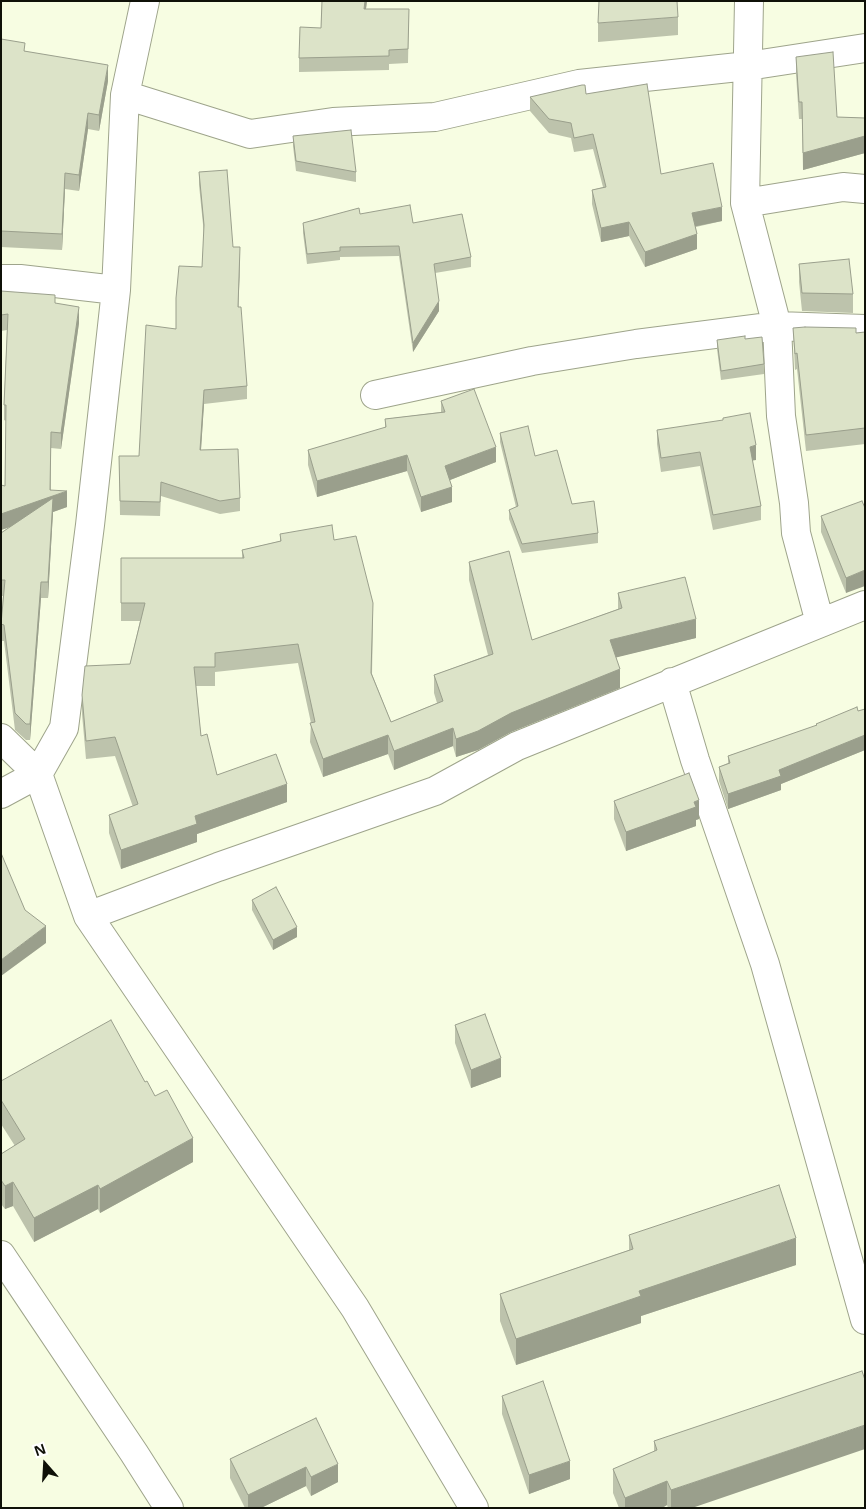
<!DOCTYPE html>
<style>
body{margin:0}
#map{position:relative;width:866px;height:1509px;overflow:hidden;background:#f7fde2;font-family:"Open Sans",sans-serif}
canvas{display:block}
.frame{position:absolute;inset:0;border:2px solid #0f1108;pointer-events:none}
.north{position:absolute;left:20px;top:1439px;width:50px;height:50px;-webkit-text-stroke:4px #fff;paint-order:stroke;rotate:341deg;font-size:14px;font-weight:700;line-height:20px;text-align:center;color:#0f1108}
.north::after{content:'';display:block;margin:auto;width:18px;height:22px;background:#0f1108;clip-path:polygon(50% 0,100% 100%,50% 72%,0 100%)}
</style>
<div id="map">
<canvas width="866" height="1509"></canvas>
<div class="frame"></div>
<div class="north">N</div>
</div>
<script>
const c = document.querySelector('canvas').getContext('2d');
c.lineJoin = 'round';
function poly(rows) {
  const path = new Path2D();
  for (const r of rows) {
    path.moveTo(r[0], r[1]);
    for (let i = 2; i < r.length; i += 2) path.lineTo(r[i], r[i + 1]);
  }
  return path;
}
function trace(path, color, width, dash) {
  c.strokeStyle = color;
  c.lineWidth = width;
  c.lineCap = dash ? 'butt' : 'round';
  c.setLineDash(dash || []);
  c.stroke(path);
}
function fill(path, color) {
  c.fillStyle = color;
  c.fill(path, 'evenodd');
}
const minor = poly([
 [145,1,125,95,116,290,90,525,64,728,38,774,88,916,355,1308,474,1508],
 [749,1,745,203,777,326,781,416,794,503,796,533,820,623],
 [125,95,250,134,333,122,435,117,579,84,748,66,865,48],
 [745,203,843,187,865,189],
 [1,279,20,279,116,290],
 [375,395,532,361,636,344,777,326,865,329],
 [672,682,695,760,765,964,865,1320],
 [1,738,38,774,1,794],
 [88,916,218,867,435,791,517,746,865,605],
 [1,1255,134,1453,169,1508]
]);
const wall = poly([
 [322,1,367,1,366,9,409,9,408,63,389,64,389,70,299,72,299,58,321,28],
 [678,17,678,35,598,42,598,23],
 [1,39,25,51,108,81,99,131,88,129,79,191,65,189,62,250,1,247],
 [796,57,837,117,865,118,865,153,803,170,802,119,799,119,796,74],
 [586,94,661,174,722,221,696,227,697,249,645,267,629,236,601,242,592,204,592,190,603,187,593,149,574,152,571,138,549,133,530,111,530,97],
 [293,136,356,172,356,182,296,171,293,146],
 [199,172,233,247,240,261,238,307,247,386,247,399,204,404,201,450,240,498,240,511,220,514,161,496,160,516,120,515,119,456,139,456,202,267,204,234,199,185],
 [360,214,413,223,471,257,471,267,435,273,439,311,413,352,399,256,340,257,340,260,307,264,303,233,303,223],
 [799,264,853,294,853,313,802,311,799,282],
 [1,291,55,303,79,323,61,449,51,448,51,490,67,507,53,512,48,598,41,598,30,740,26,740,15,730,4,641,1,641,1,618,3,596,1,596,1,533,10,527,1,530,1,485,5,486,6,421,4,420,4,405,7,330,1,331],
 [793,328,856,333,865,332,865,444,806,451,797,369,795,370],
 [745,339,764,364,764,374,721,380,717,349,717,340],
 [441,401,496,462,450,480,452,502,421,512,407,471,317,497,308,465,308,450,385,428,385,419,441,412],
 [657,430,756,460,752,460,761,506,761,520,713,530,700,466,661,472,657,444],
 [500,433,535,456,572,504,598,533,598,543,522,553,509,519,509,510,516,507,500,442],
 [865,508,846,593,821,532,821,516],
 [280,534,334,540,373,621,372,674,391,722,437,703,434,693,434,675,488,655,469,580,469,562,532,640,618,609,618,593,696,638,616,657,620,688,511,732,478,750,456,757,453,746,394,770,388,754,323,777,310,742,311,723,298,663,215,672,215,686,196,686,201,736,217,775,287,802,197,834,197,842,121,869,109,833,109,815,133,807,115,756,86,759,82,714,82,695,130,664,140,621,121,621,121,558,242,558,242,550,280,541],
 [865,709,865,750,781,784,781,790,728,809,719,781,719,767,728,763,728,756,816,726,816,724],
 [614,801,699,819,696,820,696,826,626,851,614,819],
 [252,900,297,937,273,950,252,910],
 [455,1025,501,1077,471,1088,455,1043],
 [1,1081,145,1082,155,1096,193,1162,100,1213,98,1209,34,1242,13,1206,5,1209,1,1204,1,1154,15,1146,1,1124],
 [629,1235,796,1265,641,1316,641,1323,516,1365,500,1321,500,1294,629,1250],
 [502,1396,570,1479,529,1494,502,1414],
 [316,1418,338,1482,311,1496,306,1486,261,1508,245,1508,230,1478,230,1459],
 [654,1441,692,1508,668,1508,667,1505,662,1508,619,1508,613,1493,613,1469,654,1452]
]);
const shadedWall = poly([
 [365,1,367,1,364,23,364,9],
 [108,65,108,81,99,131,99,115],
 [88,113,88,129,79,191,79,175],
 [865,136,865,153,803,170,803,153],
 [65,173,65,189,62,250,62,234],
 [722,207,722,221,692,227,692,213],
 [629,222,629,236,601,242,601,228],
 [697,234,697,249,645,267,645,252],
 [240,247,240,261,238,320,238,307],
 [439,301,439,311,413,352,413,343],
 [79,307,79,323,61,449,61,433],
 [204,390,204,404,200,464,200,450],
 [756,445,756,460,750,461,750,447],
 [496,447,496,462,445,482,445,466],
 [407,455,407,471,317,497,317,481],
 [452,487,452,502,421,512,421,497],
 [67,491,67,507,53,512,48,598,48,582,52,513,1,530,1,514],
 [865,570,865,586,846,593,846,578],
 [41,582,41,598,30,740,30,724],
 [696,619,696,638,610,659,610,640],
 [620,669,620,688,511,732,478,750,456,757,456,739,511,713],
 [453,728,453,746,394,770,394,751],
 [388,735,388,754,323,777,323,759],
 [865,735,865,750,781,784,781,790,728,809,728,794,779,770],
 [287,784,287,802,197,834,197,842,121,869,121,850,195,816],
 [699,800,699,819,696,820,696,826,626,851,626,832],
 [46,926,46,943,1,976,1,960],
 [297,927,297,937,273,950,273,940],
 [501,1058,501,1077,471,1088,471,1070],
 [193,1138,193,1162,100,1213,100,1189],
 [13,1182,13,1206,5,1209,5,1186],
 [98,1185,98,1209,34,1242,34,1218],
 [796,1238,796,1265,641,1316,641,1323,516,1365,516,1339,639,1291],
 [865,1425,865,1449,692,1508,671,1508,671,1490],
 [570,1461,570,1479,529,1494,529,1475],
 [338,1464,338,1482,311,1496,311,1477],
 [306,1467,306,1486,261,1508,248,1508,248,1495],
 [667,1481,667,1505,662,1508,625,1508,625,1498]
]);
const building = poly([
 [322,1,365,1,364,9,409,9,408,49,389,50,389,56,299,58,300,27,321,28,322,1],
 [599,1,677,1,678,17,598,23,599,1],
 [1,39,25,43,24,51,108,65,99,115,88,113,79,175,65,173,62,234,1,231,1,39],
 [833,52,837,117,865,118,865,136,803,153,802,102,799,102,796,57,833,52],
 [647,84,661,174,713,163,722,207,692,213,697,234,645,252,629,222,601,228,592,190,606,187,593,134,574,138,571,123,549,119,530,97,582,85,585,85,586,94,647,84],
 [351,130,356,172,296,161,293,136,351,130],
 [227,170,233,247,240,247,238,307,241,307,247,386,204,390,200,450,238,449,240,498,220,501,161,482,160,502,120,501,119,456,139,456,146,325,176,329,176,298,179,266,202,267,204,225,199,172,227,170],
 [410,205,413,223,462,214,471,257,434,264,439,301,413,343,399,246,340,247,340,251,307,254,303,223,359,208,360,214,410,205],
 [849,259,853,294,802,293,799,264,849,259],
 [1,291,55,295,55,303,79,307,61,433,51,432,50,490,67,491,1,514,1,485,5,486,6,405,4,405,8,314,1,315,1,291],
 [805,327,856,328,856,333,865,332,865,428,806,435,797,353,795,354,793,328,805,327],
 [745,336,745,339,762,337,764,364,721,371,717,340,745,336],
 [474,389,496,447,445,466,452,487,421,497,407,455,317,481,308,450,386,427,385,419,445,412,441,401,474,389],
 [750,413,756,445,750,447,761,506,713,515,700,452,661,458,657,430,723,420,723,418,750,413],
 [528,426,535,456,557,450,572,504,594,501,598,533,522,544,509,510,518,506,500,433,528,426],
 [53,498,48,582,41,582,30,724,26,724,15,713,4,625,1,624,5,580,1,580,1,533,53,498],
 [862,501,865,508,865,570,846,578,821,516,862,501],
 [332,525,334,540,356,536,373,603,371,673,391,722,443,701,434,675,493,654,469,562,509,551,532,640,622,608,618,593,685,577,696,619,610,640,620,669,511,713,478,731,456,739,453,728,394,751,388,735,323,759,310,723,315,722,298,644,215,653,215,667,194,667,201,736,207,734,217,775,276,754,287,784,195,816,197,824,121,850,109,815,138,804,115,737,86,741,82,695,85,666,130,664,145,603,121,603,121,558,244,558,242,550,281,541,280,534,332,525],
 [857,707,858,711,865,709,865,735,779,770,781,776,728,794,719,767,730,763,728,756,817,725,816,724,857,707],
 [689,773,699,800,694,802,696,807,626,832,614,801,689,773],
 [1,853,25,910,46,926,1,960,1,853],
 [276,887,297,927,273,940,252,900,276,887],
 [485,1014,501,1058,471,1070,455,1025,485,1014],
 [111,1020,145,1082,147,1081,155,1096,167,1090,193,1138,100,1189,98,1185,34,1218,13,1182,5,1186,1,1180,1,1154,25,1139,1,1100,1,1081,111,1020],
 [779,1185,796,1238,639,1291,641,1296,516,1339,500,1294,633,1249,629,1235,779,1185],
 [862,1371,865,1380,865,1425,671,1490,667,1481,625,1498,613,1469,657,1450,654,1441,862,1371],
 [543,1381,570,1461,529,1475,502,1396,543,1381],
 [316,1418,338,1464,311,1477,306,1467,248,1495,230,1459,316,1418]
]);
trace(minor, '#9ea48b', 30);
trace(minor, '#fff', 28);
fill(wall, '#bdc3ac');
fill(shadedWall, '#9a9f8c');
fill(building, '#dce3c8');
trace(building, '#9a9f8c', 1);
</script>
